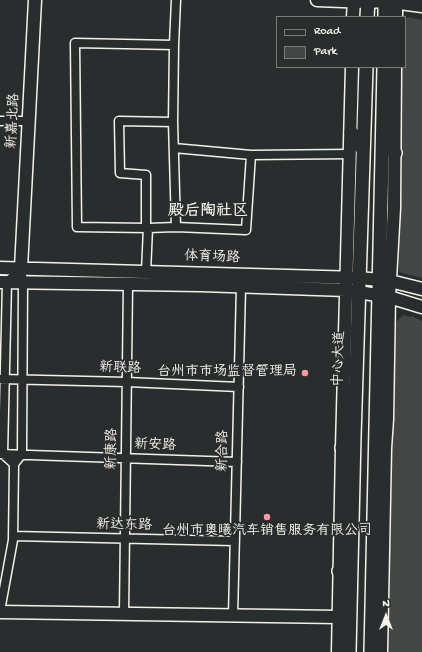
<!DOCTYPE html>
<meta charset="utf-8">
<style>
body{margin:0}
#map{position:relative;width:422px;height:652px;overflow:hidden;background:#2a2d2e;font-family:"Gochi Hand",sans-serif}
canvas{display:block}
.legend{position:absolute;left:276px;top:16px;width:130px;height:52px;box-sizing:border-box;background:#2a2d2e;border:1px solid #7b7b78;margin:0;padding:5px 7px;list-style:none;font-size:12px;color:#f4f1e8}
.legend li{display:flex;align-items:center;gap:8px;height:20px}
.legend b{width:20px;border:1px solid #7b7b78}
.north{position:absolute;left:366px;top:596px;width:40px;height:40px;-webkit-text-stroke:3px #2a2d2e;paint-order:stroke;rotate:0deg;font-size:11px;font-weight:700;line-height:16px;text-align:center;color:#f4f1e8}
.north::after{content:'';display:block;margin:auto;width:14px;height:18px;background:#f4f1e8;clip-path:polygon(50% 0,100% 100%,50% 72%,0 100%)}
</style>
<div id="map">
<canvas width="422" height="652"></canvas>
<ul class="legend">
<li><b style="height:5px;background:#2a2d2e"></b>Road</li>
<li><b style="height:11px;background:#444645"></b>Park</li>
</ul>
<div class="north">N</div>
</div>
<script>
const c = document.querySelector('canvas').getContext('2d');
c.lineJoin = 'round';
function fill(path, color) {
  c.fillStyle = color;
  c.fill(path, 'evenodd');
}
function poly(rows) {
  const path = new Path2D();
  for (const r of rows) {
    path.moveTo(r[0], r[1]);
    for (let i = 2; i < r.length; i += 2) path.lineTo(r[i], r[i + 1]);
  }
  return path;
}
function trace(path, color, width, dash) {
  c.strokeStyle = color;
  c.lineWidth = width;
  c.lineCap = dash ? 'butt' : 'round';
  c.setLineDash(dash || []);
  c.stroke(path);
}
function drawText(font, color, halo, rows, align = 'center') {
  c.font = font + ' "Gochi Hand","LXGW WenKai TC",sans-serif';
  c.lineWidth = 3.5;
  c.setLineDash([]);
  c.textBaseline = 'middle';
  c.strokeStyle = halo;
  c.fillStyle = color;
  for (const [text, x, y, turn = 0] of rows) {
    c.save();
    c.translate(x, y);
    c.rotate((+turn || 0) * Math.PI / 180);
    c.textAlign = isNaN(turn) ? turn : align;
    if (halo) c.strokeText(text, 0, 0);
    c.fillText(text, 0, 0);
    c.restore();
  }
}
const green = poly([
 [408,17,422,20,422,278,399,272,401,67,405,67,405,21],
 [403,315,410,317,412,316,422,321,422,652,387,652,394,324]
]);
const street = poly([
 [0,121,29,121],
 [173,122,176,227],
 [174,148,251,155,350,154],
 [146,228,146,175,120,173,119,121,173,122,174,45],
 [148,228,176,227,246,230,251,155],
 [146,272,148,228,77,227,75,43,174,45,176,0],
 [0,379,127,382,239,387],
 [0,454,237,462],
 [14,464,3,454,7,282,21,268],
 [13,536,235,541],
 [0,611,13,540,14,464,22,454,23,282,21,268],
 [124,614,128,284],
 [233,616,241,287]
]);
const secondary = poly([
 [317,0,368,2,385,1,422,6],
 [353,17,354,0],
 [396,17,396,0],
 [0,268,359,278,390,281,422,289],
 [21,268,35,0],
 [0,282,201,285,346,290,389,297,422,307],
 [0,612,338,617],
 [338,652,342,448,352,67],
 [381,652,385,448,387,419,389,297,394,208,395,67]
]);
const primary = poly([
 [367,17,368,0],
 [385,17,385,0],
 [351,132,363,150],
 [383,132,395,153],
 [342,448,354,436],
 [339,571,348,592],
 [349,652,354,436,366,67],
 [371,652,384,67]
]);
const markers = [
 [305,373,4,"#ff9aa2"],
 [267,517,4,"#ff9aa2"]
];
const streetNames = [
 ["新嘉北路",14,121,-87],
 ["体育场路",212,258,2],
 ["中心大道",340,359,-88],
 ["新联路",120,369,2],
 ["新安路",155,446,2],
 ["新康路",113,449,-89],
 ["新合路",224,451,-89],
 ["新达东路",124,526,1]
];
const poiNames = [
 ["台州市市场监督管理局",297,373],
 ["台州市奥曦汽车销售服务有限公司",267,532,"center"]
];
const quarterNames = [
 ["殿后陶社区",208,213]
];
fill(green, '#444645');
trace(street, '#f4f1e8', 11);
trace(secondary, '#f4f1e8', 15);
trace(primary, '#f4f1e8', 16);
trace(street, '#2a2d2e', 8);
trace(secondary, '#2a2d2e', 12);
trace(primary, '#2a2d2e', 13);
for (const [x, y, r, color] of markers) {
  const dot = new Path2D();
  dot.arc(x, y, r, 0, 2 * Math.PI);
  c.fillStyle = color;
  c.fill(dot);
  trace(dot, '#2a2d2e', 1.5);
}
drawText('14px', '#f4f1e8', '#2a2d2e', streetNames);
drawText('14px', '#f4f1e8', '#2a2d2e', poiNames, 'right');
drawText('bold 16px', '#f4f1e8', '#2a2d2e', quarterNames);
</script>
